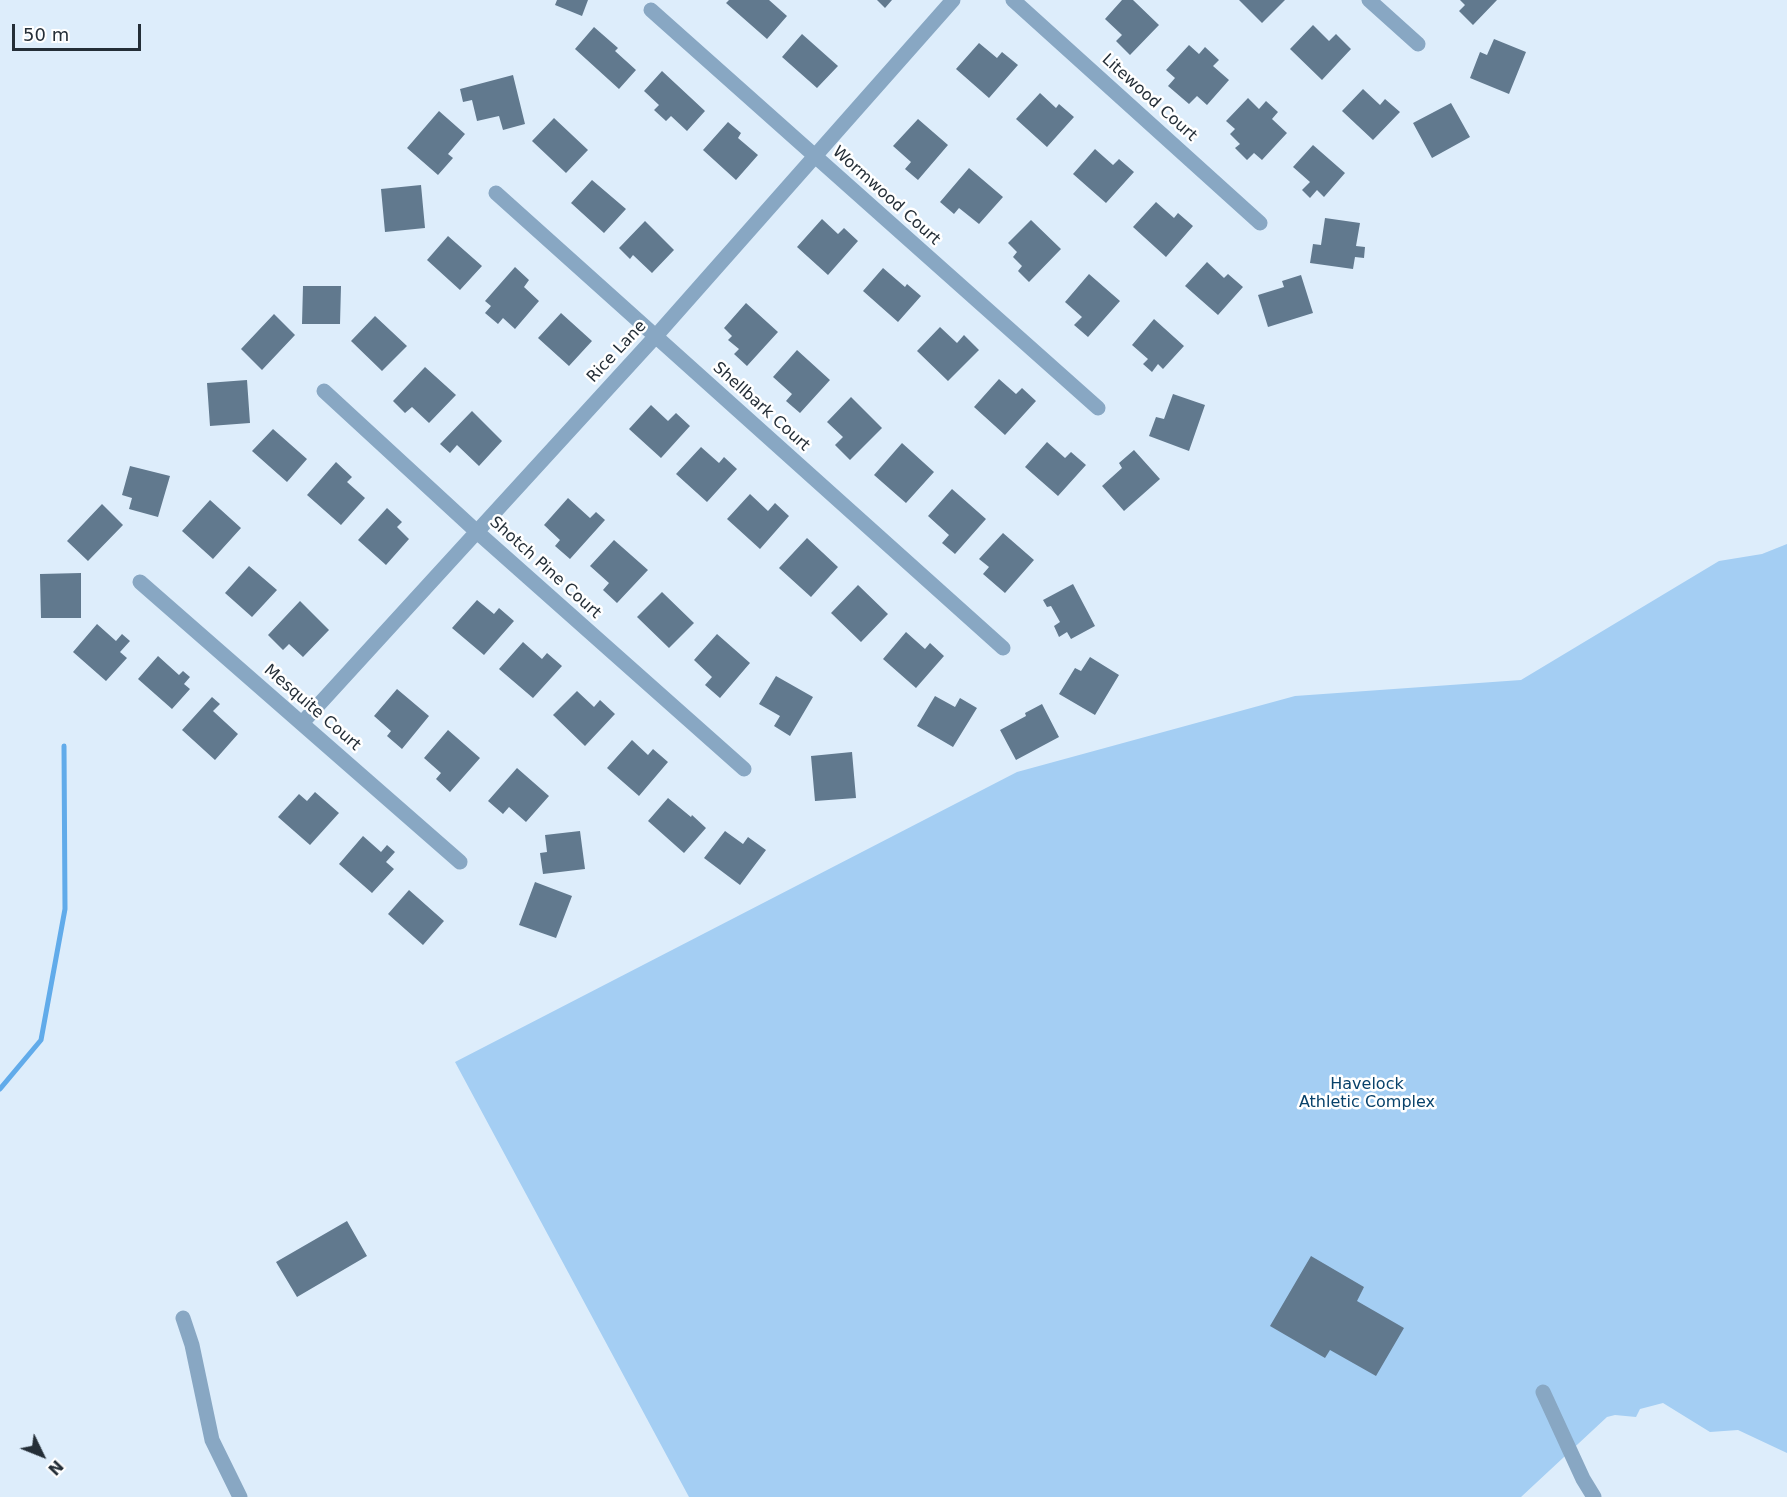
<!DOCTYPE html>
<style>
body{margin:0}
#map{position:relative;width:1787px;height:1497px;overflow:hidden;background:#ddedfb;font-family:"DejaVu Sans",sans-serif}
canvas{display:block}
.north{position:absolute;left:12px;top:1425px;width:60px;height:60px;-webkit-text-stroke:4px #fff;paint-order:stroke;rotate:133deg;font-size:16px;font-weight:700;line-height:24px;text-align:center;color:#242e37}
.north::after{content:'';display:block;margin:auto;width:21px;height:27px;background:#242e37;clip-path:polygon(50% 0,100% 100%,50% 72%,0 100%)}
.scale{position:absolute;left:12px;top:24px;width:129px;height:27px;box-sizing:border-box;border:3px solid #242e37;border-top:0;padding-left:8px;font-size:18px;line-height:21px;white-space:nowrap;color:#242e37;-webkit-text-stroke:4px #fff;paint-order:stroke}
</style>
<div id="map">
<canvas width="1787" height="1497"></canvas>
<div class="north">N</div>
<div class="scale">50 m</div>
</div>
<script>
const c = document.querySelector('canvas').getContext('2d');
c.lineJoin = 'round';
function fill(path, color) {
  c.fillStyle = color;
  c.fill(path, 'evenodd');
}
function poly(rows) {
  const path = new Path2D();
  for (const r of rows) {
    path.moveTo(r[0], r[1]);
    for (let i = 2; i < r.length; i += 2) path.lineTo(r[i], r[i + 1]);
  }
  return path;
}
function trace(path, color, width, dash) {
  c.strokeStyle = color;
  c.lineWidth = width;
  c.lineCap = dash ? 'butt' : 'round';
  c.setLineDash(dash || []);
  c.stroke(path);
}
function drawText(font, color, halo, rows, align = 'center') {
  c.font = font + ' "DejaVu Sans",sans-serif';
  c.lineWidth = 5;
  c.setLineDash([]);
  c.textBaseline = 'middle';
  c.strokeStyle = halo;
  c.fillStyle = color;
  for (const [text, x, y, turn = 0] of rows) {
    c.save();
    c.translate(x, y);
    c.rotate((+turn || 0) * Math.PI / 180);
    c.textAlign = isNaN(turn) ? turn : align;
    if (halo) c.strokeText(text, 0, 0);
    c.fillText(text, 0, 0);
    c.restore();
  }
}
const green = poly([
 [1787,544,1787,1453,1738,1430,1710,1432,1663,1403,1640,1409,1636,1417,1615,1415,1607,1417,1521,1497,689,1497,455,1062,1017,772,1295,696,1521,680,1719,561,1762,554]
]);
const stream = poly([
 [0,1089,41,1040,65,909,64,746]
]);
const building = poly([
 [557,0,588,0,582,16,555,5],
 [729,0,769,0,787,16,767,39,726,3],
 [877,0,892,0,885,8],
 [1122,0,1133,0,1159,25,1130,55,1116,41,1122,35,1105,19],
 [1239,0,1285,0,1262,23],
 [1460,0,1497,0,1473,25,1459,11,1465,5],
 [1313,25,1329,41,1336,34,1351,49,1322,80,1290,49],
 [594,27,618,48,615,51,636,70,619,89,575,49],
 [802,34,838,66,817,88,782,57],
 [1494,39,1526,52,1509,94,1470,78,1480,52,1487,55],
 [979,43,997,58,1002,52,1018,65,989,98,956,69],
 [1189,45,1199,54,1205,47,1219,60,1213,66,1229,80,1207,105,1197,96,1189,104,1168,86,1175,78,1166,70],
 [662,71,705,111,687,131,671,116,666,121,654,110,659,105,644,91],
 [513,75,525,124,503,130,499,116,477,121,472,100,463,102,460,89],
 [1363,89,1380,105,1385,99,1400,112,1373,140,1342,111],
 [1040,93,1056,108,1059,104,1074,117,1047,147,1016,119],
 [1248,98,1259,109,1266,101,1278,112,1272,119,1287,133,1262,160,1254,153,1247,160,1235,148,1240,144,1230,134,1235,129,1226,121],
 [1451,103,1470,137,1432,158,1413,123],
 [439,111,465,134,448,154,453,158,438,175,407,148],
 [554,118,588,150,566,173,532,141],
 [918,119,948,145,918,180,905,169,911,162,893,146],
 [728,122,741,133,738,138,758,155,736,180,703,150],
 [1313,145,1345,173,1324,197,1317,190,1310,198,1302,190,1310,182,1293,167],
 [1095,149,1113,165,1119,159,1134,172,1106,203,1073,174],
 [969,168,1003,197,979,224,959,208,954,214,940,202],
 [592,180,626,209,604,233,571,203],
 [421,185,425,228,385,232,381,189],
 [1156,202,1174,218,1178,213,1193,226,1166,257,1133,227],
 [1325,218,1360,223,1356,246,1365,247,1364,258,1355,257,1353,269,1310,263,1313,244,1321,245],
 [822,219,838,234,844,228,858,241,828,275,797,247],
 [1031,220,1061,249,1029,282,1018,271,1022,266,1013,257,1017,252,1008,243],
 [645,221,674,250,652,273,633,255,630,259,619,248],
 [448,236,482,266,460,290,427,260],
 [1207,262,1224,278,1228,274,1243,287,1218,315,1185,286],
 [515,267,529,280,524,287,539,301,515,329,503,318,498,324,485,313,491,306,485,301],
 [883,268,905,287,907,284,921,296,898,322,863,291],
 [1089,274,1120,301,1088,337,1074,325,1082,317,1065,302],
 [1301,275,1313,313,1268,327,1258,295,1284,287,1282,281],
 [303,286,341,286,340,324,302,324],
 [746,303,778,332,747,366,734,354,739,349,728,340,732,336,724,328],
 [561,313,592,341,569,366,538,338],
 [274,314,295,335,262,370,241,349],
 [375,316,407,346,382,371,351,341],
 [1154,319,1184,346,1163,369,1158,364,1152,372,1143,364,1148,359,1132,345],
 [940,327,957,343,964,335,979,350,948,381,917,351],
 [797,350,830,380,800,413,786,401,792,394,773,377],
 [425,367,456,395,429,423,412,407,405,413,393,401],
 [999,379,1016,394,1022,388,1036,401,1005,435,974,407],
 [247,380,250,423,210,426,207,383],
 [1173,394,1205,405,1189,451,1149,436,1156,417,1164,419],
 [851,397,882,428,850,460,835,445,843,437,827,422],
 [651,405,668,421,676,413,690,426,661,458,629,429],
 [472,411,502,441,479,466,457,445,450,453,440,444],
 [273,429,307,459,287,482,252,451],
 [1047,442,1065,458,1071,452,1086,465,1058,496,1025,467],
 [902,443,934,472,906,503,874,475],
 [701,447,719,463,724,457,737,469,707,502,676,474],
 [1134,450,1160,479,1124,511,1102,486,1122,468,1119,463],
 [336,462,352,477,347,482,365,498,341,525,307,495],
 [130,466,170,476,158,517,129,509,132,498,122,495],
 [952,489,986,519,955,554,942,543,949,535,928,516],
 [750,494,768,511,775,503,789,516,760,549,727,519],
 [568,498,590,518,596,512,605,520,570,559,555,546,560,540,544,525],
 [210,500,241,528,213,559,182,531],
 [102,504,123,525,88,561,67,541],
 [387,508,402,522,397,527,409,539,386,565,358,540],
 [1003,533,1034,560,1005,593,983,574,989,567,979,559],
 [807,538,838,567,811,597,779,568],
 [614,540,648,570,617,603,603,590,609,583,590,566],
 [249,566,277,590,252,617,225,593],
 [81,573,81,618,41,618,40,574],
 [1073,584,1095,626,1071,639,1067,632,1059,637,1054,626,1060,622,1051,606,1047,607,1043,600],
 [858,585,888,614,861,642,831,613],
 [662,592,694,623,669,648,637,617],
 [477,600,494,614,499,608,514,621,484,655,452,628],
 [300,601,329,630,303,657,289,644,283,650,268,635],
 [97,624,116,641,122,634,130,641,120,652,127,658,106,681,73,652],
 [906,632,925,649,930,643,944,656,916,688,883,659],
 [717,634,750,663,720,698,705,685,712,677,694,660],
 [523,642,542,659,547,653,562,666,533,698,499,669],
 [158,656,179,675,183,671,190,677,184,684,190,689,172,709,138,679],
 [1090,657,1119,675,1095,715,1059,694,1075,668,1081,671],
 [776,676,813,697,790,736,774,726,780,716,759,704],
 [397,689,429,716,402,749,387,736,391,731,374,716],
 [577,691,594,707,600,700,615,714,585,746,553,715],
 [935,696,955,707,960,698,977,708,953,747,917,726],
 [212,697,220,704,213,711,238,734,215,760,182,730],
 [1042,704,1059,737,1016,760,1000,730,1026,716,1025,713],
 [448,730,480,758,450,792,436,779,441,773,424,758],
 [632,740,648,755,653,749,668,762,639,796,607,768],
 [852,752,856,798,815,801,811,756],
 [517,768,549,796,526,822,509,807,503,814,488,801],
 [315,792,339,813,310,845,278,817,299,794,307,801],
 [668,798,691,817,692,815,706,828,684,853,648,821],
 [580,831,585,869,543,874,540,853,547,852,545,835],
 [725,831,743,844,748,837,766,850,740,885,704,858],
 [363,836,381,852,387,845,395,852,386,862,394,869,372,893,339,864],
 [535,882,572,896,556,938,519,925],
 [409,890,444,921,423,945,388,914],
 [347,1221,367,1256,297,1297,276,1262],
 [1311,1256,1364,1287,1357,1301,1404,1328,1376,1376,1330,1350,1325,1358,1270,1326]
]);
const minor = poly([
 [1013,0,1260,223],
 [1369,0,1418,44],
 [651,10,1098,408],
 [496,193,1003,648],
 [324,391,476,531,744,769],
 [140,582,460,862],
 [302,723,655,337,953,0],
 [183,1318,192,1345,212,1440,240,1497],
 [1543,1392,1583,1479,1594,1497]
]);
const streetNames = [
 ["Litewood Court",1149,98,42],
 ["Wormwood Court",886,196,42],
 ["Rice Lane",617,352,-47],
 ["Shellbark Court",761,407,42],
 ["Shotch Pine Court",545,568,42],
 ["Mesquite Court",312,708,41]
];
const parkNames = [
 ["Havelock",1367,1085],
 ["Athletic Complex",1367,1103]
];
fill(green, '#a4cef3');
trace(stream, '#61abea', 5);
fill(building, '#61798e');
trace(minor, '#88a7c3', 15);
drawText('16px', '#242e37', '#fff', streetNames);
drawText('16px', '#07416a', '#fff', parkNames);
</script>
